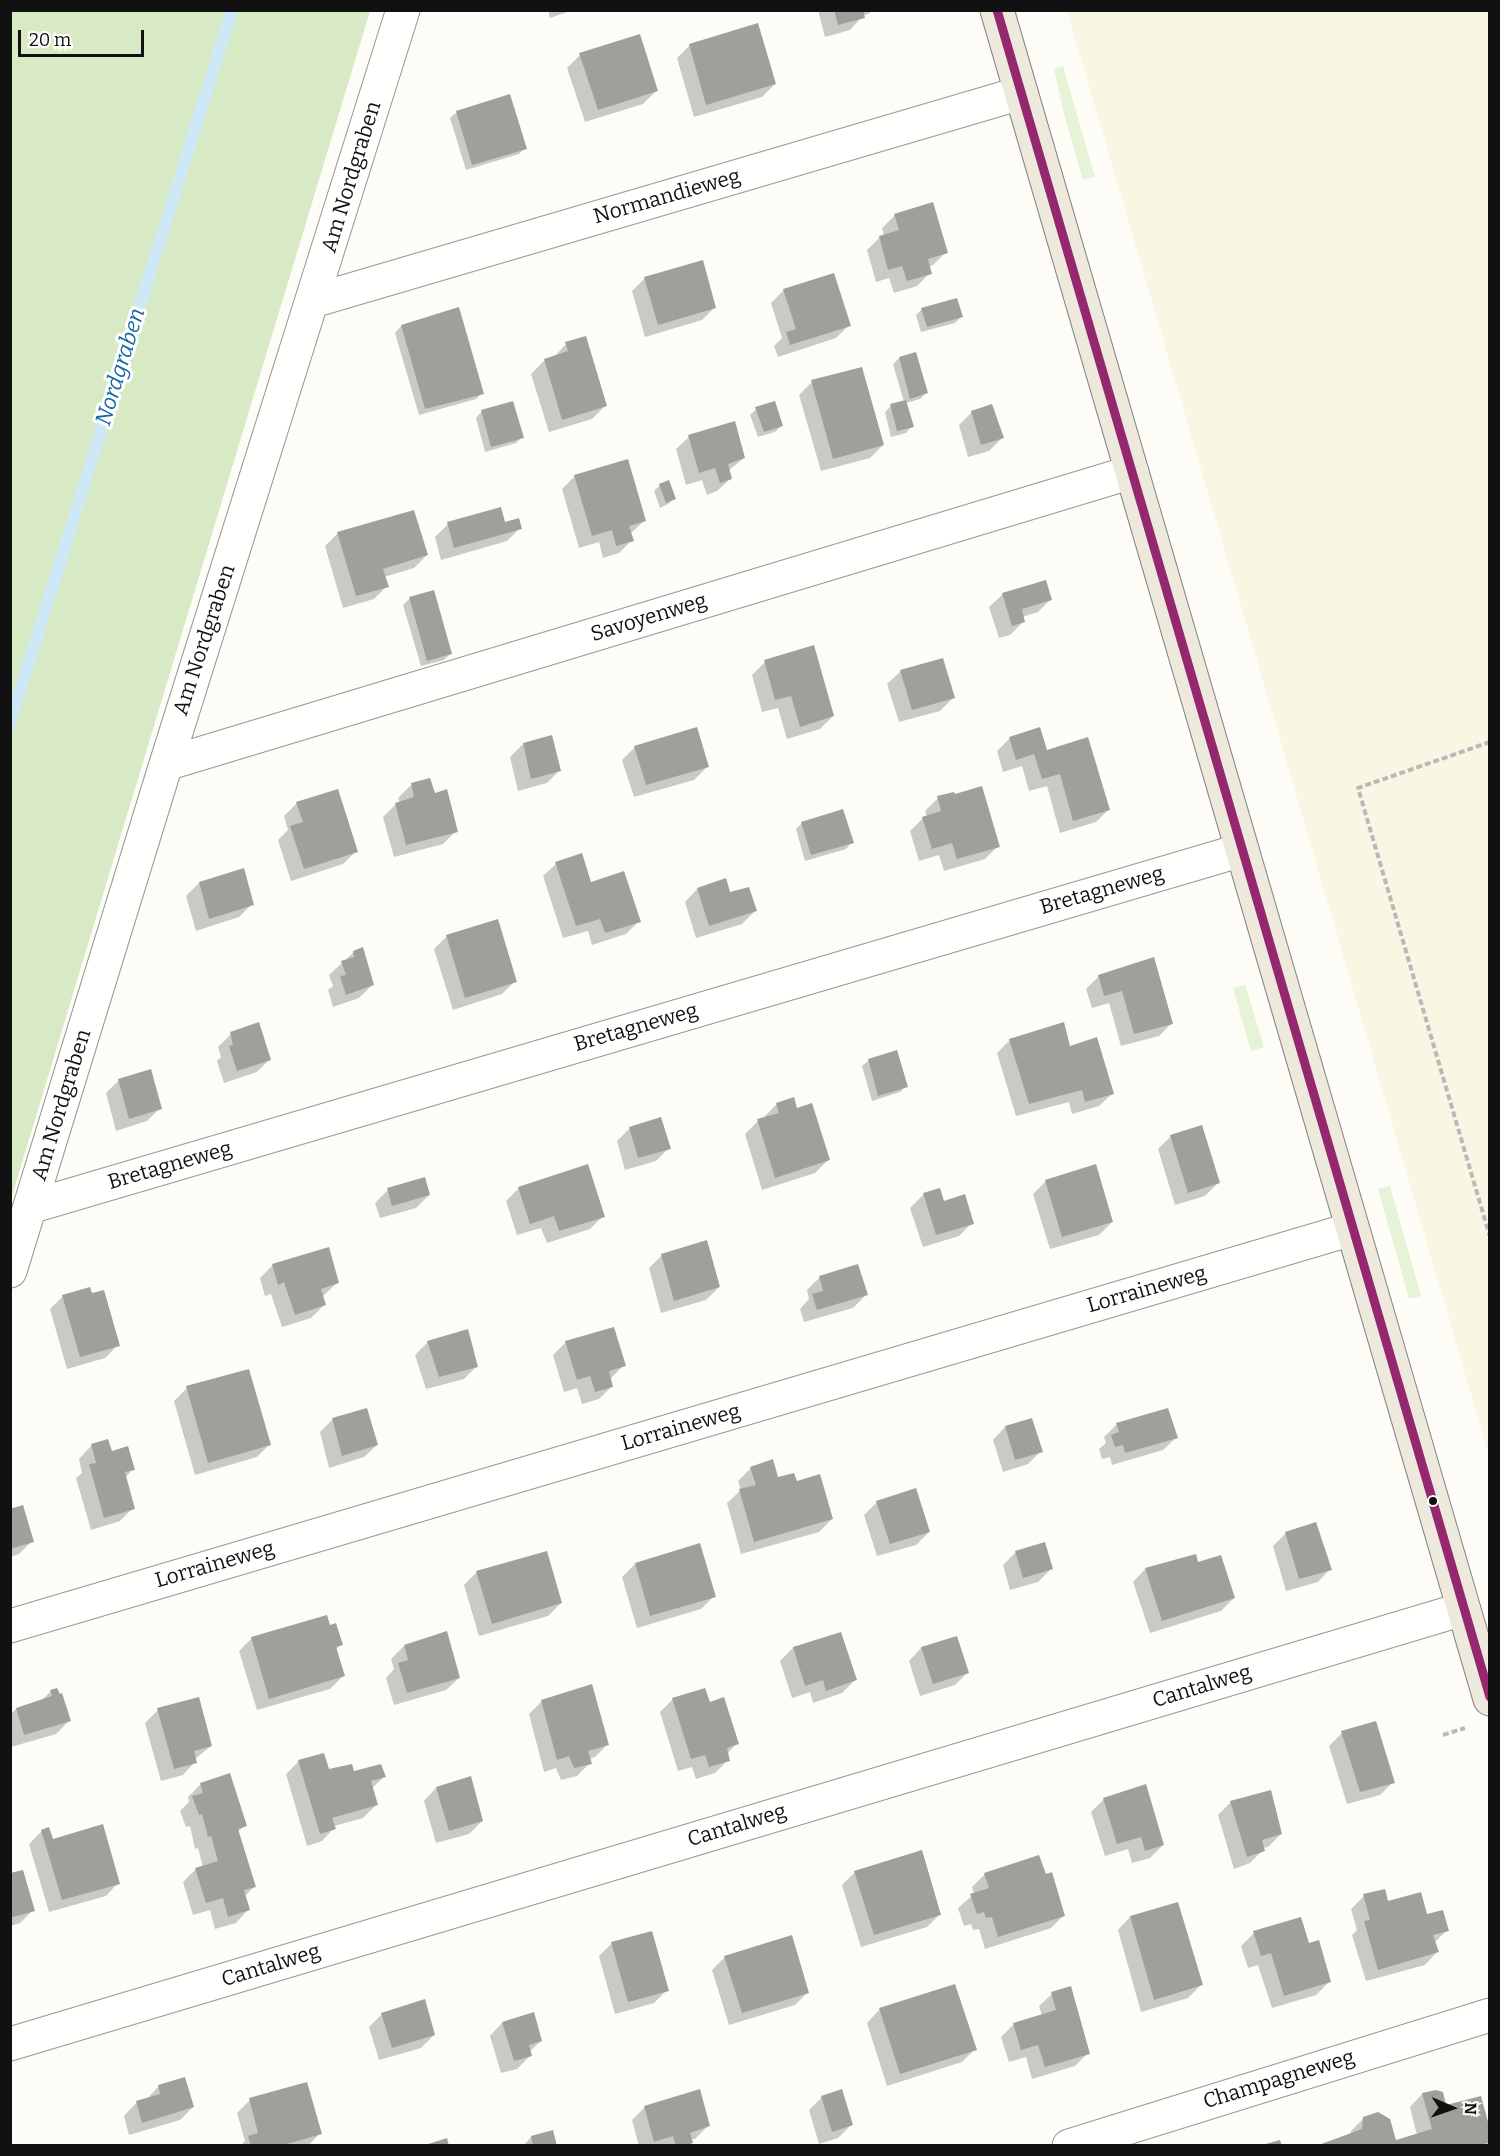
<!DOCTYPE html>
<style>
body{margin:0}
#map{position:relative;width:1500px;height:2156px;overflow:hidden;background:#fdfcf7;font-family:Bitter,serif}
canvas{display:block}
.frame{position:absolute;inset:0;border:12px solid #111;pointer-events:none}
.north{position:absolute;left:1422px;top:2078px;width:60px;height:60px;-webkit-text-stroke:4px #fff;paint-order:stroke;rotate:92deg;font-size:16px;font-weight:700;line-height:24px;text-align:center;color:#111}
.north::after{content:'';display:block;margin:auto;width:21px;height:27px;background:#111;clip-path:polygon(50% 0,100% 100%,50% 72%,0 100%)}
.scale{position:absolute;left:18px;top:30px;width:126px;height:27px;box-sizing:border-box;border:3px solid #111;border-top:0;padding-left:8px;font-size:18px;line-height:21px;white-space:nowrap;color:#111;-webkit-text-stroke:4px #fff;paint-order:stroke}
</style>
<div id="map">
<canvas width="1500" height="2156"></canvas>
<div class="frame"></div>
<div class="north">N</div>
<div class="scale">20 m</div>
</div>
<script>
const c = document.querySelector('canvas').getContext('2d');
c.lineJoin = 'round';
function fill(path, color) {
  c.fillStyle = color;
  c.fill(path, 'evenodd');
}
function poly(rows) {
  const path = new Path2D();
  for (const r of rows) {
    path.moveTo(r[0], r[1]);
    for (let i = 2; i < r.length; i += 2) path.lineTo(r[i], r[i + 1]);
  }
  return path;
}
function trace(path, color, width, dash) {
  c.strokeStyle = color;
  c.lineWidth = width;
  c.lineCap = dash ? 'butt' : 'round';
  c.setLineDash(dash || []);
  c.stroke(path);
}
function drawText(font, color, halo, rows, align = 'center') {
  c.font = font + ' Bitter,serif';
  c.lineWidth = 6;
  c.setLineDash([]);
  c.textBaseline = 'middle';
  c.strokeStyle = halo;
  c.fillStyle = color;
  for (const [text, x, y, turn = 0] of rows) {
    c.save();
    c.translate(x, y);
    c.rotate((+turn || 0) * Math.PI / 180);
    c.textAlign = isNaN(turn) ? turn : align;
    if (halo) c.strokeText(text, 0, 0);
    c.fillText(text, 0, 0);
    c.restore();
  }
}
const farmland = poly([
 [1067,11,1489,11,1489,1456,1298,801]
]);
const green = poly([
 [1063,66,1095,177,1083,180,1064,114,1054,69],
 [1245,984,1264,1047,1251,1051,1233,988],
 [1390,1186,1421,1296,1409,1299,1378,1189]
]);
const forest = poly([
 [11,10,370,11,11,1199,10,11]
]);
const shadow = poly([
 [548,10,573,10,550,18],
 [818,10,876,10,863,16,850,30,825,37],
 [690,45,775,84,762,97,694,117,677,58],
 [580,55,656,91,643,104,585,122,567,68],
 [457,112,525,148,519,154,466,170,450,118],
 [895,215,946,252,933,265,928,267,930,273,917,286,894,293,889,278,876,282,867,250,880,237,884,236,882,228],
 [645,278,715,307,702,320,645,337,632,291],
 [784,290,849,325,836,338,778,357,774,346,782,338,771,303],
 [922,309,961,317,955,323,921,332,916,315],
 [401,326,482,393,476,399,419,415,395,333],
 [566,344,605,406,592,419,549,432,531,374,544,361,553,358],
 [899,358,926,393,920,399,906,403,912,426,906,433,891,437,885,412,891,406,904,402,893,364],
 [812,382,883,445,870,458,821,471,799,395],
 [756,409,781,426,775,432,758,437,750,415],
 [482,411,522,437,516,443,485,452,476,418],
 [972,412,1002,438,989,451,968,457,959,425],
 [689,437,744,458,728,471,730,479,717,491,707,495,702,480,686,485,676,449],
 [575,476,644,521,630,534,632,540,619,553,603,558,599,542,579,548,562,489],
 [660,485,674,498,668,504,660,508,654,491],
 [448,524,504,524,520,528,507,541,441,560,435,537],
 [338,533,427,555,414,568,384,577,387,586,374,599,343,608,325,546],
 [1045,582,1051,599,1038,612,1022,617,1023,622,1010,635,999,638,989,607,1002,595],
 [433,592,450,654,444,660,421,666,403,605,409,599],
 [942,660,953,698,940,711,899,722,887,684,900,672],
 [765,662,833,716,820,729,787,739,778,708,762,712,752,675],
 [1010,738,1046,752,1109,809,1096,822,1060,833,1047,786,1029,791,1022,766,1003,772,997,751],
 [523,744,560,770,547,783,518,791,510,757],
 [635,747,707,767,694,780,634,797,622,760],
 [429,780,434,795,456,831,443,844,394,857,383,817,396,804,400,803,398,798,411,785],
 [938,798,998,846,985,859,944,871,939,855,919,861,910,831,923,818,927,817,925,811],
 [297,803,356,851,343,864,291,881,278,840,288,830,284,816],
 [802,823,852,842,846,849,805,861,796,829],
 [556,864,590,884,639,921,626,934,592,945,588,931,563,938,543,876],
 [199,883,252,904,239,917,196,931,186,896],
 [697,889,729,894,755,911,742,924,696,938,685,902],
 [447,936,515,981,502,994,453,1010,434,949],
 [354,952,372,985,359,998,333,1007,328,990,333,986,329,975],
 [1153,959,1172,1023,1159,1036,1121,1046,1109,1003,1092,1008,1086,989,1099,976],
 [231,1034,270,1059,257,1072,224,1083,217,1061,221,1057,218,1047],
 [1010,1040,1069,1047,1112,1094,1099,1106,1072,1114,1069,1102,1016,1116,997,1053],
 [869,1060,906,1086,900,1092,872,1101,862,1066],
 [119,1080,160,1108,147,1121,116,1131,106,1093],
 [777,1104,828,1160,815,1173,762,1190,745,1134,758,1121,764,1119,764,1117],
 [630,1128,669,1148,656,1161,625,1170,617,1141],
 [1171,1136,1218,1183,1205,1196,1175,1205,1158,1149],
 [1046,1181,1112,1222,1099,1235,1050,1249,1033,1194],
 [519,1188,603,1216,590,1229,547,1243,541,1228,517,1235,506,1201],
 [388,1190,429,1195,416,1208,380,1218,375,1203],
 [939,1190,943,1203,972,1223,959,1236,923,1247,910,1208,923,1195],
 [662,1255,719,1287,706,1300,661,1313,649,1268],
 [273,1265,337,1283,322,1297,324,1305,311,1318,282,1327,271,1294,265,1296,260,1278],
 [820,1277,866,1295,853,1308,804,1322,800,1309,809,1299,807,1290],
 [63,1296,118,1345,105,1358,67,1369,50,1309],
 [428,1342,477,1366,464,1379,426,1389,415,1355],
 [566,1342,624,1365,610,1379,612,1386,599,1399,582,1404,577,1388,564,1392,553,1355],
 [187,1388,270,1444,257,1457,195,1475,174,1401],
 [332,1420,377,1445,364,1457,329,1468,320,1432],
 [1117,1424,1176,1438,1163,1450,1112,1465,1110,1457,1102,1459,1099,1449,1106,1443,1104,1437],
 [1005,1427,1041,1451,1028,1464,1003,1472,993,1440],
 [91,1446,111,1453,133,1469,125,1478,133,1508,120,1521,91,1530,76,1478,82,1473,79,1459],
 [751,1468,777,1479,832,1519,819,1532,741,1554,727,1503,741,1490,738,1481],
 [877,1502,929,1532,916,1545,877,1556,864,1515],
 [10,1510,32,1541,19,1554,10,1557],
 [1286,1533,1330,1569,1318,1582,1286,1591,1273,1546],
 [1016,1552,1051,1569,1038,1582,1010,1590,1003,1565],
 [1195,1555,1197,1564,1234,1598,1221,1611,1150,1633,1133,1582,1145,1569],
 [635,1564,714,1596,701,1609,637,1628,622,1577],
 [477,1572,561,1603,548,1616,479,1636,464,1585],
 [252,1638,341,1644,336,1650,343,1676,330,1689,257,1710,239,1651],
 [956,1638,968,1672,955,1685,920,1696,909,1661,921,1648],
 [404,1646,459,1678,446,1690,394,1705,386,1678,394,1669,391,1659],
 [793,1648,855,1680,842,1693,813,1703,810,1692,792,1698,780,1661],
 [51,1691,69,1721,56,1734,11,1747,10,1715,16,1709,40,1702],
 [673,1699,709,1703,737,1743,727,1754,728,1760,715,1773,696,1779,692,1767,678,1771,660,1712],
 [542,1701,608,1744,595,1757,589,1759,590,1763,577,1776,561,1780,556,1768,544,1772,529,1714],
 [158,1710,211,1746,195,1759,195,1762,183,1775,161,1781,145,1723],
 [1342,1733,1393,1782,1380,1795,1347,1804,1329,1746],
 [299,1761,327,1771,384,1777,371,1789,376,1805,363,1818,334,1826,334,1828,322,1841,307,1846,286,1774],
 [201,1784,245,1825,237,1833,254,1887,245,1896,248,1910,236,1923,215,1929,210,1910,193,1915,183,1882,196,1869,203,1867,198,1848,195,1849,190,1826,186,1827,180,1811,189,1802,188,1797],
 [436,1788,482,1821,469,1834,436,1843,424,1801],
 [1104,1799,1163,1845,1150,1858,1132,1863,1128,1849,1105,1856,1091,1812],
 [1231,1802,1281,1834,1268,1847,1263,1848,1263,1850,1250,1863,1234,1869,1218,1815],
 [42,1831,52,1841,118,1883,106,1896,49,1912,29,1844],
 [855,1872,940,1914,927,1927,861,1947,842,1885],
 [985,1874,1064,1915,1051,1928,985,1949,979,1929,973,1930,971,1924,964,1926,958,1908,974,1894,972,1887],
 [10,1875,33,1910,20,1923,10,1926],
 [1364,1896,1426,1916,1447,1930,1434,1943,1437,1952,1425,1965,1366,1981,1352,1935,1357,1930,1351,1909],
 [1130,1917,1201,1985,1188,1998,1141,2012,1118,1930],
 [1254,1933,1329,1982,1316,1995,1272,2008,1258,1965,1248,1968,1241,1946],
 [612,1943,667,1990,654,2003,615,2014,599,1956],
 [725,1957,808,1992,795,2005,729,2025,712,1970],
 [954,1986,975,2049,962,2062,887,2086,867,2023,879,2010],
 [1052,1994,1088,2053,1075,2066,1032,2079,1026,2057,1009,2062,1001,2037,1014,2024,1042,2016,1039,2006],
 [382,2014,434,2035,421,2048,379,2060,369,2027],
 [502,2023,541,2041,529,2052,530,2056,517,2069,501,2073,490,2036],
 [159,2086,193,2107,180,2120,129,2135,124,2116,136,2103,146,2100],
 [1422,2094,1490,2135,1490,2143,1487,2146,1319,2146,1351,2135,1351,2131,1364,2118,1394,2142,1417,2135,1410,2107],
 [822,2097,851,2125,838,2138,819,2144,809,2110],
 [250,2100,320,2133,308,2146,240,2146,245,2141,237,2113],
 [645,2107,708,2126,695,2139,690,2140,691,2142,688,2146,639,2146,632,2120],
 [531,2137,556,2146,523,2146]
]);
const stream = poly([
 [10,723,232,10]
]);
const building = poly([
 [834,10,863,10,865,18,838,25],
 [758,23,776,84,706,105,689,44],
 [640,34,658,91,598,110,579,53],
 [510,94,527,149,472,165,456,111],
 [933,202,948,253,928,259,932,274,907,281,902,266,888,270,879,236,899,230,894,214],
 [703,260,716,308,658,325,644,277],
 [834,273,851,326,790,345,786,332,796,329,783,289],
 [957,298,963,317,927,327,921,308],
 [459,307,484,394,425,409,401,325],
 [586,336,607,406,562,420,544,359,568,351,565,342],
 [916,352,928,393,910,399,899,357],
 [862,367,884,445,833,459,811,380],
 [906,400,914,427,897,431,890,404],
 [513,401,524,438,491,447,481,410],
 [775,401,783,426,764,432,755,407],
 [992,404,1004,438,981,445,971,411],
 [735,421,745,458,728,464,732,479,720,483,715,468,699,473,688,435],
 [628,459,646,521,629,526,634,541,616,546,612,530,592,536,574,475],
 [669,480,676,499,666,503,659,484],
 [501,507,505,522,519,518,522,529,454,548,447,522],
 [414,510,428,555,383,569,389,587,356,596,337,532],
 [1046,580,1052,600,1022,609,1025,622,1012,626,1002,593],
 [434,590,452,654,427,661,409,597],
 [814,645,834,716,800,727,791,696,775,700,764,660],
 [943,658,955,698,912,710,900,670],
 [697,727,709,767,646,785,634,746],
 [1040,727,1047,750,1088,737,1110,810,1073,821,1060,774,1042,779,1034,754,1016,760,1009,737],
 [552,735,561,771,531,779,523,743],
 [430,778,435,793,447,789,458,832,406,845,395,803,414,797,411,783],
 [982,786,1000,847,957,859,952,843,932,849,922,817,941,811,937,796,954,792,955,794],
 [338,789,358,852,304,869,290,826,303,822,296,802],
 [843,809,854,843,811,855,801,822],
 [582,853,591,882,624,871,641,922,605,933,600,919,576,926,555,862],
 [244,868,254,905,209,919,199,882],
 [726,878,730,892,749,887,757,911,709,926,697,888],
 [498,919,517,982,465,998,446,935],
 [363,947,374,985,346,995,340,976,346,975,341,961,354,957,353,951],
 [1154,957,1173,1024,1134,1034,1122,991,1104,996,1098,975],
 [259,1022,271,1060,237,1071,229,1046,233,1045,230,1032],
 [1064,1022,1070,1046,1097,1037,1114,1094,1085,1102,1082,1090,1029,1104,1009,1039],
 [897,1050,908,1087,878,1096,868,1059],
 [151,1069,162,1109,129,1119,118,1079],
 [794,1097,797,1108,812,1103,830,1160,775,1178,757,1119,779,1113,776,1103],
 [661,1117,671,1149,638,1158,629,1127],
 [1202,1125,1220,1183,1188,1193,1170,1135],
 [588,1164,605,1217,559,1231,554,1216,530,1224,518,1187],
 [1096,1164,1113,1222,1062,1237,1045,1180],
 [425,1177,430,1195,392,1206,387,1188],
 [940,1188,944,1201,965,1194,974,1224,936,1235,923,1193],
 [707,1240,720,1287,674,1301,661,1254],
 [329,1247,339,1283,321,1289,326,1305,295,1315,284,1282,278,1285,272,1264],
 [858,1264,868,1295,817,1310,812,1294,823,1291,819,1276],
 [90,1287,92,1293,104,1290,120,1346,80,1357,62,1295],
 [614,1327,626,1366,609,1371,613,1387,595,1392,590,1376,577,1380,565,1341],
 [468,1329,478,1367,439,1377,427,1341],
 [249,1369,271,1445,208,1463,186,1386],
 [367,1408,378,1445,342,1456,332,1418],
 [1168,1408,1178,1438,1125,1453,1123,1445,1115,1447,1111,1435,1119,1432,1116,1423],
 [1032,1418,1043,1452,1015,1460,1005,1426],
 [108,1439,112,1451,128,1446,135,1470,125,1472,135,1509,104,1518,89,1464,96,1463,91,1444],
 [773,1459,778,1477,794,1473,797,1481,820,1474,833,1519,754,1542,739,1489,756,1485,750,1467],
 [916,1488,930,1532,890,1544,876,1501],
 [23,1505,34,1542,10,1549,10,1509],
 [1316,1522,1332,1570,1299,1579,1285,1532],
 [1045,1542,1053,1569,1023,1578,1015,1551],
 [700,1543,716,1597,650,1616,635,1563],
 [547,1551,562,1603,492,1624,476,1571],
 [1196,1554,1198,1562,1221,1555,1235,1598,1162,1621,1145,1568],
 [327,1615,330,1625,336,1623,343,1645,336,1647,345,1676,269,1699,251,1637],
 [447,1631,460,1678,407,1693,398,1663,408,1660,404,1645],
 [841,1632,857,1680,826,1691,823,1680,805,1686,793,1647],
 [957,1636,969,1673,933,1684,921,1647],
 [592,1684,609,1745,588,1751,592,1764,574,1768,569,1756,557,1760,541,1700],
 [57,1688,60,1694,62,1693,71,1721,24,1735,16,1708,52,1696,50,1690],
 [705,1688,710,1702,724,1697,739,1744,727,1748,730,1761,709,1767,705,1755,691,1759,672,1698],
 [199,1697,212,1746,194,1751,197,1763,174,1769,157,1708],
 [1376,1721,1395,1783,1360,1792,1341,1731],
 [324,1753,329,1769,352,1764,354,1771,381,1764,386,1777,371,1781,378,1805,332,1818,336,1829,320,1834,298,1760],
 [230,1773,247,1826,238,1829,256,1887,244,1890,250,1910,228,1917,223,1898,206,1903,195,1868,218,1861,211,1836,208,1837,202,1814,199,1815,192,1796,203,1793,200,1783],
 [471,1776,483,1821,449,1831,436,1787],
 [1146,1784,1164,1845,1145,1851,1141,1837,1117,1844,1103,1798],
 [1271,1790,1282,1834,1262,1840,1265,1851,1247,1857,1230,1801],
 [103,1824,120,1884,62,1900,41,1830,49,1827,53,1839],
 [922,1850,941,1915,874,1935,854,1871],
 [1039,1855,1046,1874,1052,1872,1065,1916,998,1937,992,1917,986,1918,984,1912,977,1914,970,1894,989,1888,984,1873],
 [23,1870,35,1911,10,1918,10,1873],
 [1385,1889,1388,1901,1421,1892,1427,1914,1443,1910,1449,1931,1433,1935,1439,1952,1378,1970,1364,1921,1370,1920,1363,1894],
 [1178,1902,1203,1985,1154,2000,1130,1916],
 [1301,1917,1309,1943,1319,1940,1331,1982,1284,1996,1271,1953,1261,1956,1253,1931],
 [652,1931,669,1991,628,2002,611,1942],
 [792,1935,809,1993,742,2013,724,1956],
 [955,1984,977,2050,900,2074,879,2008],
 [1071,1986,1090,2054,1045,2067,1038,2045,1021,2050,1013,2023,1056,2010,1051,1992],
 [425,1999,435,2035,392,2048,381,2013],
 [534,2012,542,2041,529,2045,532,2056,514,2061,502,2022],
 [185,2077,194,2107,142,2123,136,2101,160,2094,158,2085],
 [307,2082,322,2134,280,2146,251,2146,248,2136,258,2133,249,2098],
 [700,2089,710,2126,690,2133,693,2143,683,2146,676,2146,673,2136,654,2142,644,2106],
 [842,2089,853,2125,832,2132,821,2096],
 [1436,2090,1443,2092,1446,2105,1481,2096,1490,2129,1490,2142,1478,2146,1316,2146,1362,2129,1363,2117,1378,2112,1390,2119,1396,2140,1432,2129,1422,2093],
 [553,2130,557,2146,533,2146,531,2136],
 [447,2138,449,2146,426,2146,425,2145],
 [1280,2140,1282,2146,1262,2146,1262,2145]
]);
const path = poly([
 [1490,742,1358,788,1490,1237],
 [1443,1735,1465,1728]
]);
const minor = poly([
 [313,301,1021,93],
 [166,764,1132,472],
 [30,1207,1242,850],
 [10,1271,166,764,403,10],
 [10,1626,1352,1229],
 [10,2044,1463,1609],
 [1069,2146,1490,2015]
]);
const major = poly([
 [997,10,1490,1699]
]);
const bus1 = poly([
 [997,10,1490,1697]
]);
const markers = [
 [1433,1501,5,"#111"]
];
const streetNames = [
 ["Am Nordgraben",352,177,-73],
 ["Normandieweg",667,197,-16],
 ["Savoyenweg",649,618,-17],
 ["Am Nordgraben",205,640,-72],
 ["Bretagneweg",1102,891,-16],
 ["Bretagneweg",636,1028,-16],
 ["Am Nordgraben",62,1105,-73],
 ["Bretagneweg",170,1166,-16],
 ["Lorraineweg",1147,1290,-16],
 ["Lorraineweg",681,1428,-16],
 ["Lorraineweg",215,1565,-16],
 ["Cantalweg",1202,1687,-17],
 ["Cantalweg",737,1826,-17],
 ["Cantalweg",271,1966,-17],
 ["Champagneweg",1279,2080,-17]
];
const waterNames = [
 ["Nordgraben",121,367,-73]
];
fill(farmland, '#f9f7e4');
fill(green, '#e7f3d7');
fill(forest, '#d8eac5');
fill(shadow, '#0003');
trace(stream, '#cde8f7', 12);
fill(building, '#a19f9c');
trace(minor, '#979795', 35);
trace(major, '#858482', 35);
trace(path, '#b9b9b8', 4, [6, 3]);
trace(minor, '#fffffe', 33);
trace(major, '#ede9dc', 33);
trace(bus1, '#95276e', 9);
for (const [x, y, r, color] of markers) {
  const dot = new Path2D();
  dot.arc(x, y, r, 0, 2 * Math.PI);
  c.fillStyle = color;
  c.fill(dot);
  trace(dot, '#fff', 2);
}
drawText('21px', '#111', '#fff', streetNames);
drawText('italic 22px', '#1768a6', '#fff', waterNames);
</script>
